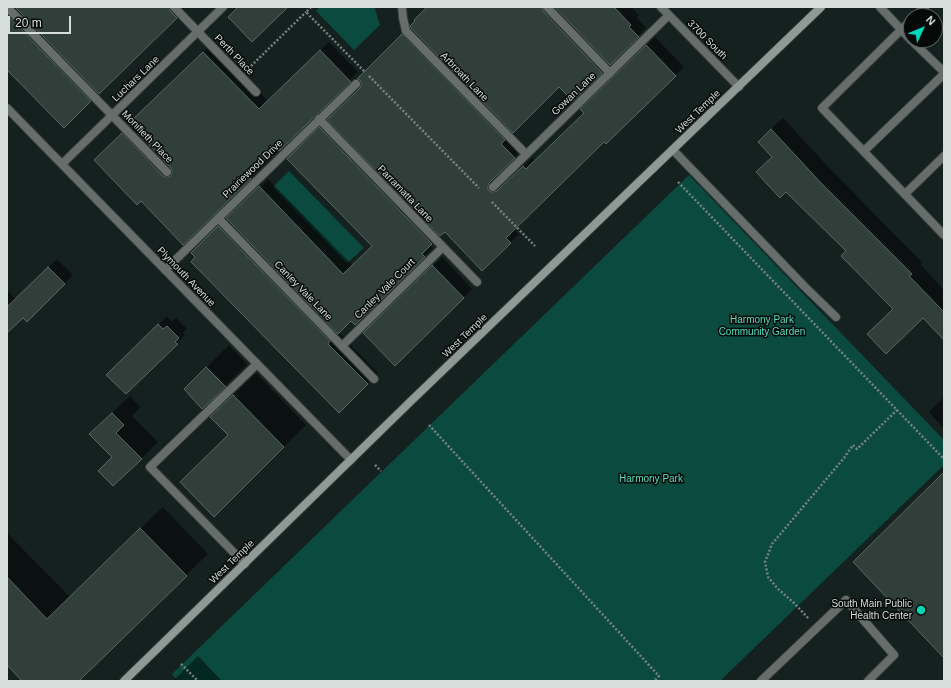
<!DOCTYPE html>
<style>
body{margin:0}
#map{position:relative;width:951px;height:688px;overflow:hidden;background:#14211e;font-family:Arial,sans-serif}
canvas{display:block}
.frame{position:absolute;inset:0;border:8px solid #d6dedc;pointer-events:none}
.north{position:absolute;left:903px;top:8px;width:40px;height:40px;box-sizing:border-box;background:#050908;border:1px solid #595e5d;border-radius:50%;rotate:46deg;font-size:11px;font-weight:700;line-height:16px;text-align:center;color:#d6dedc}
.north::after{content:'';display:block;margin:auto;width:14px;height:18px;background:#00d5b7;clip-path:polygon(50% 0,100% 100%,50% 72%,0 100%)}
.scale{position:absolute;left:8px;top:16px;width:63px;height:18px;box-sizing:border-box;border:2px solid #d6dedc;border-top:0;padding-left:5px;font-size:12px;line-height:14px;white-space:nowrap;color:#d6dedc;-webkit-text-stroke:3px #050908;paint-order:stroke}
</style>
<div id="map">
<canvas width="951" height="688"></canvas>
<div class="frame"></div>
<div class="north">N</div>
<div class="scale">20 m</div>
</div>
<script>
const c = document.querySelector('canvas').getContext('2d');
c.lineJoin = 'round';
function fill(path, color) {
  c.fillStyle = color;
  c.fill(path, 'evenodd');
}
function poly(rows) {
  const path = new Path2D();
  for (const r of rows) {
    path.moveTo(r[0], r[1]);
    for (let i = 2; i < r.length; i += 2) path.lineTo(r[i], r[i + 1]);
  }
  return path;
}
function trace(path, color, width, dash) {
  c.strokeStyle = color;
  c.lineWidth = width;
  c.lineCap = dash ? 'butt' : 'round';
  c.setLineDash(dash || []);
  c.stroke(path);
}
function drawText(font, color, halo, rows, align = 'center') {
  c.font = font + ' Arial,sans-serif';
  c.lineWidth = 3;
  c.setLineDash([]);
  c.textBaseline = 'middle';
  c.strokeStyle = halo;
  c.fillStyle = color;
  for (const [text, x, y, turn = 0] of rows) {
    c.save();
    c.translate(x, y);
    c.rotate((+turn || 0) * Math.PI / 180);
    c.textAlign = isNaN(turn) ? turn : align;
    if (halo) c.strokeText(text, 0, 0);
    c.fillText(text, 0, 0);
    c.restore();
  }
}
const green = poly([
 [320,7,377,7,375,9,380,25,354,50,316,11],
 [289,171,364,248,347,263,273,187],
 [689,175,944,440,944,465,720,681,178,681,172,674]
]);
const shadow = poly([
 [7,7,186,7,64,127,7,68],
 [428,7,631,7,639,15,637,18,646,28,573,100,559,86,509,135,523,149,497,174,496,177,496,180,501,184,507,183,532,158,535,161,585,113,582,109,655,37,684,67,606,142,604,141,514,229,519,234,482,270,445,231,430,245,433,248,355,324,351,319,338,332,378,373,339,412,192,253,268,179,353,266,373,246,289,159,361,88,362,82,358,78,417,21],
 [329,42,358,72,279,150,277,147,256,167,259,169,183,243,141,199,95,160,135,121,142,111,212,44,268,101],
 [783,118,834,173,922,262,920,264,944,290,944,338,923,317,894,308,848,251,773,156,770,130],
 [442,257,472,289,395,365,364,333],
 [57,259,73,275,27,321,23,317,7,330,7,290,16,300],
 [167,316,172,322,176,318,187,329,183,333,185,335,177,344,108,375],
 [229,345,247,364,225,386,185,389],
 [256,373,306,425,214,516,229,435,211,417],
 [130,396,140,407,132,416,158,442,141,459,113,457,108,417],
 [944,397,944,429,929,412],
 [163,507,208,554,77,681,24,681,7,664,7,533,70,597],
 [198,656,222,681,173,681]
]);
const building = poly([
 [15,7,169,7,170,11,177,18,99,94,15,7],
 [238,7,288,7,252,42,228,17,238,7],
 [427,7,542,7,543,11,602,73,573,101,559,87,513,133,411,28,410,26,415,21,414,20,427,7],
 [555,7,614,7,631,25,629,27,639,37,610,65,555,7],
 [7,15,91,101,64,128,7,70,7,15],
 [402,34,505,140,501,144,515,158,489,183,488,186,488,189,489,191,492,192,497,191,523,166,526,169,584,113,580,109,646,45,676,76,606,144,604,142,506,238,511,243,482,271,445,232,440,236,327,120,360,88,361,85,361,82,360,80,357,79,402,34],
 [320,50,351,82,279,151,277,148,248,176,251,179,183,245,141,201,137,205,94,160,122,133,163,176,168,177,171,176,172,171,171,168,130,125,134,121,132,120,203,52,259,109,320,50],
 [319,127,432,244,422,254,425,257,355,325,351,321,338,334,226,218,259,186,343,274,372,246,287,159,319,127],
 [771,129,823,185,912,274,909,276,944,312,944,340,923,318,886,354,867,334,893,309,841,256,846,251,786,192,780,198,756,172,772,157,758,142,771,129],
 [218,226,330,341,328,344,368,384,339,413,191,262,195,257,191,253,218,226],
 [432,265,464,298,395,366,363,333,432,265],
 [48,267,65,284,27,322,23,318,7,333,7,307,48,267],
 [158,324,163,329,167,326,179,338,175,342,178,344,126,394,106,375,158,324],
 [206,367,226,387,202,409,184,389,206,367],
 [233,395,284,447,214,517,180,482,228,435,210,417,233,395],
 [112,413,124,425,116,433,142,459,113,486,98,471,112,457,89,434,112,413],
 [944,472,944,658,853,562,944,472],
 [140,528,187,576,79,681,22,681,7,665,7,577,47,619,140,528]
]);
const path = poly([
 [311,7,306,12,364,71],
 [251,66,306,12],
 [369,76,479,188],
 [678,182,944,459],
 [492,202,535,246],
 [429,425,659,676,654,681],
 [375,465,381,471],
 [808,618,794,603,778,589,768,577,765,562,772,544,844,458,853,445,857,449,897,410],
 [181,664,198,681]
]);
const lane = poly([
 [7,7,167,172],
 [174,7,256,92],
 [402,7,403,18,406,31,526,154],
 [547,7,610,73],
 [880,7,911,40],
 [915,16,925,7],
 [911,20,822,108,944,235],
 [911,40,944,72],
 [319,119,477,282],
 [673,150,805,287,836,317],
 [864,151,944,74],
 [905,194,944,156],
 [218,218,374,379],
 [165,270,356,84],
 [342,346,443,247],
 [245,564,150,467,257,364],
 [761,681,846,600,894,655,868,681]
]);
const street = poly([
 [661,7,739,87],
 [7,108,351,460],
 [62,164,223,7],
 [493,187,669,15]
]);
const secondary = poly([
 [124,681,160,646,411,401,821,7]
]);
const markers = [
 [921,610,5,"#00d5b7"]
];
const streetNames = [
 ["3700 South",707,40,45],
 ["Perth Place",234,55,46],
 ["Arbroath Lane",464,77,46],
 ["Luchars Lane",136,79,-44],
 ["Gowan Lane",574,94,-44],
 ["West Temple",698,112,-44],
 ["Monifieth Place",147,137,46],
 ["Prairiewood Drive",253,169,-44],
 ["Parramatta Lane",405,194,46],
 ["Plymouth Avenue",186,277,46],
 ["Canley Vale Court",385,289,-45],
 ["Canley Vale Lane",303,291,46],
 ["West Temple",465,336,-44],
 ["West Temple",232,562,-44]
];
const parkNames = [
 ["Harmony Park",762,320],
 ["Community Garden",762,332],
 ["Harmony Park",651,479]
];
const poiNames = [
 ["South Main Public",912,604],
 ["Health Center",912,616]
];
fill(green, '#0b4a3f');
fill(shadow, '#0007');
fill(building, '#313f3b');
trace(building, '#586864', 1);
trace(lane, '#2f3b39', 10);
trace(street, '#2f3b39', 10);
trace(secondary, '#2f3b39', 10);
trace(path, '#798381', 2.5, [2, 2]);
trace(lane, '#666d6b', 8);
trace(street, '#666d6b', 8);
trace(secondary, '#8f9a97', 8);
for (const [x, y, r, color] of markers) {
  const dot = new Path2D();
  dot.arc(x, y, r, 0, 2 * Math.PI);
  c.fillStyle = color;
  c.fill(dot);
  trace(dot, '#050908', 1.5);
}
drawText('10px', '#d6dedc', '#050908', streetNames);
drawText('10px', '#54e1c5', '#050908', parkNames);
drawText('10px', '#d6dedc', '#050908', poiNames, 'right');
</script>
